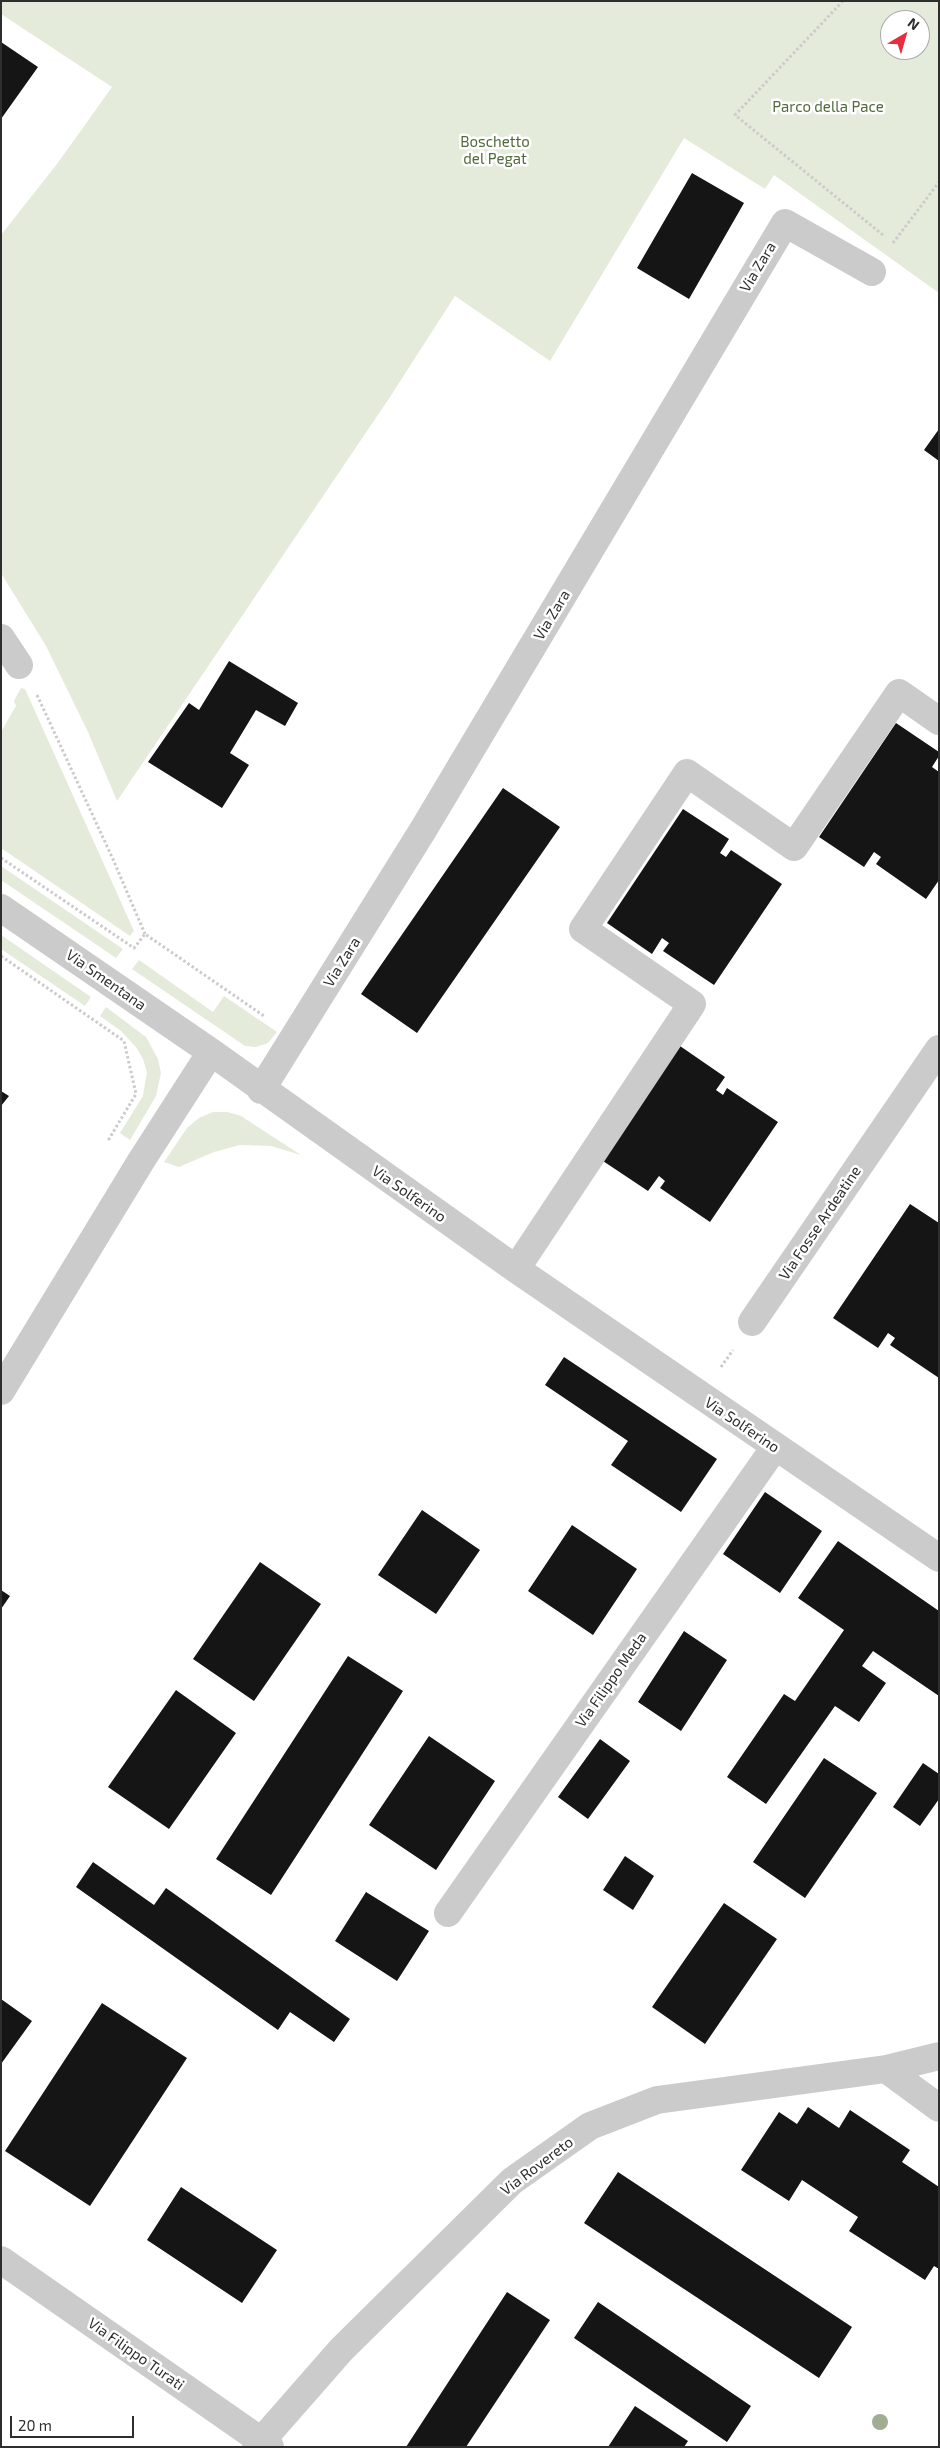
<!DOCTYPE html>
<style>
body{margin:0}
#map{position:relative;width:940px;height:2448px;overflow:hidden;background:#fff;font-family:"Exo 2",sans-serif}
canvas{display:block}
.frame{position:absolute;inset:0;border:2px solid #2e2e2e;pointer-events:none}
.north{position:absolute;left:880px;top:10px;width:50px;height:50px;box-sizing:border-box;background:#fff;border:1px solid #ababab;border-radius:50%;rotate:38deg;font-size:14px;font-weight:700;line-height:20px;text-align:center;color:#2e2e2e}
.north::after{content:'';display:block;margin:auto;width:18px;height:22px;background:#e72d3f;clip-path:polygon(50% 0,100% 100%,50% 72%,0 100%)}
.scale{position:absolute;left:10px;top:2416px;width:124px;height:22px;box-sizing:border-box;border:2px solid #2e2e2e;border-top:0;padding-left:6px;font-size:15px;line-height:18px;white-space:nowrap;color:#2e2e2e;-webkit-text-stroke:4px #fff;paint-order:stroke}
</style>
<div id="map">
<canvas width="940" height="2448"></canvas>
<div class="frame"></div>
<div class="north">N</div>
<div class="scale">20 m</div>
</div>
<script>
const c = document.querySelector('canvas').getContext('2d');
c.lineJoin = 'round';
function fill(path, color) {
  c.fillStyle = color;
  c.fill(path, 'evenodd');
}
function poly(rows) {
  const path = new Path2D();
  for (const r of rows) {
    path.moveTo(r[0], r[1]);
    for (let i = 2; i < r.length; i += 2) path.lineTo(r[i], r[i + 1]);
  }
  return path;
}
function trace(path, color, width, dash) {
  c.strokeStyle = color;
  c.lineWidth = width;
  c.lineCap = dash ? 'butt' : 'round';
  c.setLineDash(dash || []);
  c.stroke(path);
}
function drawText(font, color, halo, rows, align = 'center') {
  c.font = font + ' "Exo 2",sans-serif';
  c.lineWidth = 5;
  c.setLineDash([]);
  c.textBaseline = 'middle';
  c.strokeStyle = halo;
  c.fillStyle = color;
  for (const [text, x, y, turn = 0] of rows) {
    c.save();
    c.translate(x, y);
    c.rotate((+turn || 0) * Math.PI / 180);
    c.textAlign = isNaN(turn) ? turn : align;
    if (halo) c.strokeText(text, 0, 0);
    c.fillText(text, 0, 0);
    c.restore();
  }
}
const green = poly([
 [1,1,939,1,939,293,774,175,765,189,684,138,550,361,455,296,390,397,117,801,88,732,46,646,1,573,1,235,57,164,112,87,1,14],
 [890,20,920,20,920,50,890,50],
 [21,688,25,689,134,931,130,936,1,848,1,732,16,706,14,701],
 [1,866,123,949,116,958,1,880],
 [1,935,91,997,85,1006,1,949],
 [139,960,213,1012,224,996,277,1032,268,1043,256,1047,245,1046,132,969],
 [106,1007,146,1037,158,1059,161,1073,156,1096,130,1140,120,1133,143,1096,147,1072,143,1059,136,1047,121,1031,100,1016],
 [213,1112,228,1112,241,1116,301,1155,271,1146,240,1145,214,1152,179,1167,164,1162,187,1128,199,1118]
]);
const building = poly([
 [1,42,38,67,1,119],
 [692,173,744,203,689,299,637,268],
 [939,429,939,461,924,450],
 [229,661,298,703,285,726,256,710,230,753,249,765,222,808,148,762,189,703,199,710],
 [896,723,939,752,939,756,932,767,939,772,939,880,926,899,876,864,881,857,874,852,864,867,819,837],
 [503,788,560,827,417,1033,361,994],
 [683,809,729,839,720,853,726,857,731,850,782,884,714,985,663,951,669,943,662,938,652,954,607,923],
 [680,1046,725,1077,716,1090,723,1095,727,1088,778,1122,710,1222,660,1188,665,1181,659,1176,648,1191,603,1161],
 [1,1091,9,1096,1,1106],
 [910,1204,939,1223,939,1378,890,1345,895,1338,888,1333,878,1348,833,1318],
 [564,1357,717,1459,681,1512,611,1465,628,1441,545,1385],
 [765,1492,822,1531,780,1593,723,1554],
 [422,1510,480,1550,436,1614,378,1575],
 [572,1525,637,1569,593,1635,528,1591],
 [838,1541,939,1611,939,1696,873,1651,862,1666,886,1683,859,1722,835,1706,766,1804,727,1777,784,1694,795,1701,844,1630,798,1598],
 [260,1562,321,1604,254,1701,193,1659],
 [1,1590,10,1596,1,1609],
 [684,1631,727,1660,681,1731,638,1702],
 [348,1656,403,1691,271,1895,216,1859],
 [176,1690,236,1733,169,1829,108,1787],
 [429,1736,495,1781,436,1870,369,1825],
 [600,1739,630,1761,588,1819,558,1797],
 [824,1758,877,1793,805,1898,753,1862],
 [923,1763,939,1774,939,1799,920,1826,893,1807],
 [625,1856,654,1876,633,1910,603,1890],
 [93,1862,154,1905,166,1888,350,2019,334,2042,290,2012,278,2030,76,1887],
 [366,1892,429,1931,397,1981,335,1941],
 [724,1903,777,1939,705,2044,652,2007],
 [1,1999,32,2021,1,2064],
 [102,2003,187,2058,90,2206,5,2151],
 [808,2107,839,2128,850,2110,910,2150,902,2162,939,2187,939,2269,934,2266,925,2280,849,2231,858,2217,802,2180,789,2201,741,2170,779,2112,797,2124],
 [618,2172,852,2327,819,2378,584,2223],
 [181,2187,277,2250,242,2303,147,2240],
 [507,2292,550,2320,466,2447,406,2447],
 [598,2302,751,2406,727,2442,574,2338],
 [635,2406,688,2441,684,2447,608,2447]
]);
const path = poly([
 [843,1,735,115,883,235],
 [893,243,939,182],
 [37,695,112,857,145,934],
 [1,858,134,948,145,934,264,1016],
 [1,956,124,1041,136,1094,109,1139,112,1141],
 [721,1367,733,1350]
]);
const minor = poly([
 [1,638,19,665],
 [1,908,211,1052,516,1269,939,1558],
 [261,1090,423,830,785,223,872,272],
 [516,1269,692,1004,583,929,687,773,794,847,899,693,939,721],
 [752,1322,939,1049],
 [1,1391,141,1161,211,1052],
 [448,1913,775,1447],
 [886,2069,939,2108],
 [1,2260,270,2447],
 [256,2447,341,2350,512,2181,590,2126,657,2100,886,2069,939,2056]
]);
const trees = [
 [880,2422]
];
const parkNames = [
 ["Parco della Pace",828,107],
 ["Boschetto",495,142],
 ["del Pegat",495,159]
];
const streetNames = [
 ["Via Zara",758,267,-59],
 ["Via Zara",552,615,-59],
 ["Via Zara",342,962,-58],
 ["Via Smentana",106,980,35],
 ["Via Solferino",409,1194,35],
 ["Via Fosse Ardeatine",820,1223,-56],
 ["Via Solferino",742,1425,34],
 ["Via Filippo Meda",611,1680,-55],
 ["Via Rovereto",537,2166,-37],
 ["Via Filippo Turati",136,2354,35]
];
fill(green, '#e4ebdb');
fill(building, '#151515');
trace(path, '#cbcbcb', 3, [2.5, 2.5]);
trace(minor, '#cbcbcb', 28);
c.fillStyle = '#a0ad93';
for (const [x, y] of trees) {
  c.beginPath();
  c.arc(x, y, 8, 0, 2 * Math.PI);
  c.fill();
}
drawText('15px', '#526a3b', '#fff', parkNames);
drawText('15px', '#2e2e2e', '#fff', streetNames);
</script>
